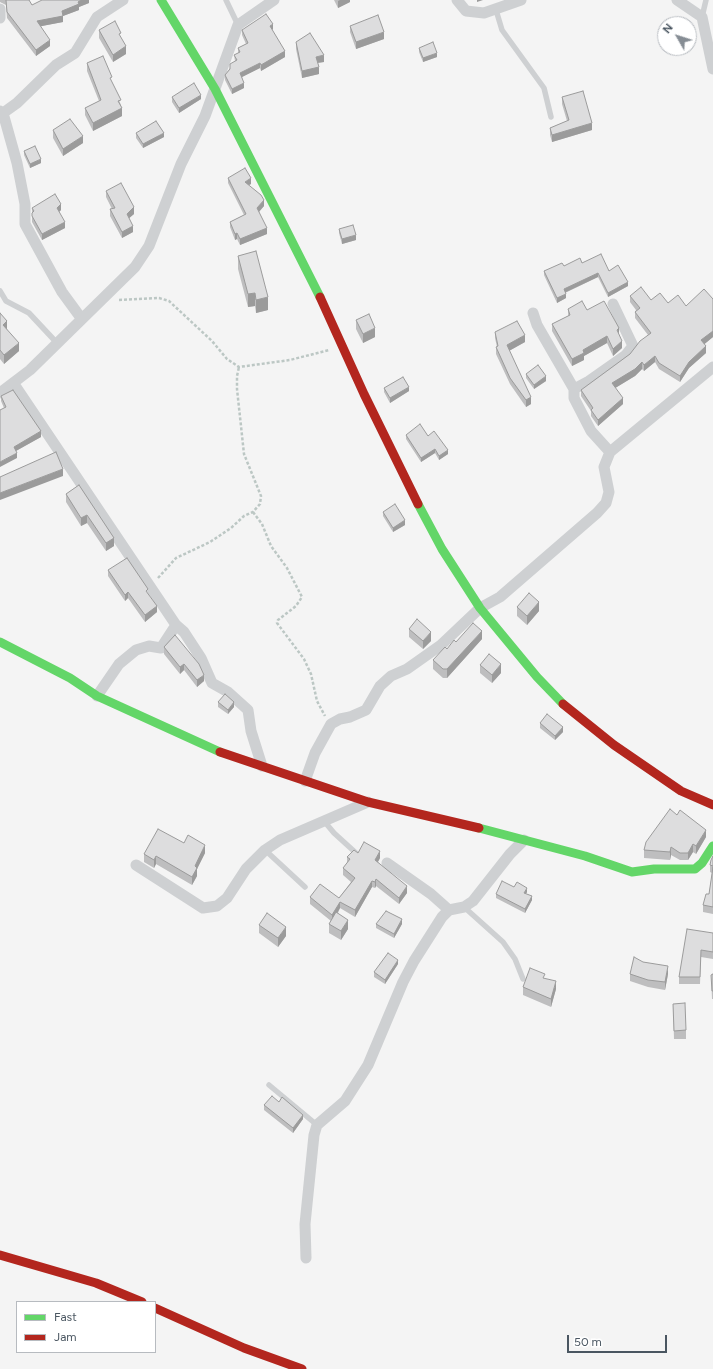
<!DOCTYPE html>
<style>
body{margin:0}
#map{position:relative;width:713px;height:1369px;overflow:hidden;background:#f4f4f4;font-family:Figtree,sans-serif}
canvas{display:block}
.legend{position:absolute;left:16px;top:1301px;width:140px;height:52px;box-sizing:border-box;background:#fff;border:1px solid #b7bbc0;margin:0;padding:5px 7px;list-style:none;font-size:12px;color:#4a5661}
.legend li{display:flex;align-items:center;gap:8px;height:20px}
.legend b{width:20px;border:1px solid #b7bbc0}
.north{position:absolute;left:657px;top:16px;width:40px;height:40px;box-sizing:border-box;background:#fff;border:1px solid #b7bbc0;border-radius:50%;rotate:309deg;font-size:11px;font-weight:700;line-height:16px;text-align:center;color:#4a5661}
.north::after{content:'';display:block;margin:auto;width:14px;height:18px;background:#868d94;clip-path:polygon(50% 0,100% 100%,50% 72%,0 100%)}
.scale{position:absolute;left:567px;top:1335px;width:100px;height:18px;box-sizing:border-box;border:2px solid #4a5661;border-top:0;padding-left:5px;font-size:12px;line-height:14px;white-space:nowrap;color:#4a5661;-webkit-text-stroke:3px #fff;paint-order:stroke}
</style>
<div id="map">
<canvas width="713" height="1369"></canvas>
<ul class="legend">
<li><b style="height:5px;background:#63d668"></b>Fast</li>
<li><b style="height:5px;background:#b3261e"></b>Jam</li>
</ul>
<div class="north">N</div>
<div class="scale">50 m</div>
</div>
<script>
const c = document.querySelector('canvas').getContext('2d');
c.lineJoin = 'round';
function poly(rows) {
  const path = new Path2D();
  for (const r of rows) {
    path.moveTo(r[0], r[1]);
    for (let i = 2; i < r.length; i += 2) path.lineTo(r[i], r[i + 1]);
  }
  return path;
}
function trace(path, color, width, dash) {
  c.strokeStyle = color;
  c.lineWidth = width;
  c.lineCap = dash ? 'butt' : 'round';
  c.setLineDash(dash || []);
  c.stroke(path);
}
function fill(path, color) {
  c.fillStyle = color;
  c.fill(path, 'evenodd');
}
const path = poly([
 [119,300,159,298,169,301,212,341,227,359,239,367,290,360,329,350],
 [253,512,262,524,271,546,287,568,302,597,296,606,278,620,277,623,304,659,311,674,317,701,325,716],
 [158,578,176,558,210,542,231,528,244,516,253,512,260,504,261,496,244,454,237,389,237,376,239,367]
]);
const lane = poly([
 [226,0,238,25],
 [496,10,502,30,544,88,551,117],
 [702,17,706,0],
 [0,291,6,301,29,313,57,343],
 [324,821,334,833,356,853],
 [265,850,305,887],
 [464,907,503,942,515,959,523,979],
 [269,1085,317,1125]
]);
const street = poly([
 [457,0,466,11,484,13,521,0],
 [677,0,702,17,713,69],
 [0,9,0,18],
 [0,111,3,113,17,103,56,65,75,53,97,17,123,0],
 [3,113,17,163,25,204,25,224,62,292,81,318],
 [533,313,537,325,574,389,574,398,591,431,610,452],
 [14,384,176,625,184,632,201,658,212,683,228,692,248,710,251,731,262,766],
 [574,389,589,381,626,355,633,346,613,304],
 [0,393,30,370,135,267,149,246,181,164,205,116,238,25,274,0],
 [97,696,119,664,136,650,149,646,161,648,176,625],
 [305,781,315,753,331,724,340,719,350,717,366,710,380,686,391,676,407,669,441,645,480,608,500,597,597,513,606,503,609,492,604,467,610,452,713,367],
 [387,863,431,894,449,910],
 [136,865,203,908,217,906,227,898,246,869,265,850,280,840,368,802],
 [306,1258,305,1224,314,1135,317,1125,345,1101,368,1065,403,982,414,961,442,917,449,910,464,907,473,901,510,854,524,840]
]);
const fast = poly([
 [161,0,215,89,320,297],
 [418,504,442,549,480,608,537,677,563,704],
 [0,642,70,678,97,696,220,752],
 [479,828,585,856,632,872,654,869,695,869,702,863,713,846]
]);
const jam = poly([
 [320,297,364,394,418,504],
 [563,704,614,745,681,791,713,805],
 [220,752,368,802,479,828],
 [0,1255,96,1283,142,1302],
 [155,1308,244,1348,302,1369]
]);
const wall = poly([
 [0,0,29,0,32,5,89,0,89,3,79,7,79,10,63,16,63,22,41,26,50,46,36,56,7,18,6,5,0,2],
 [334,0,350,0,350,2,338,8],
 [350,26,384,39,356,49,350,32],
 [273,29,272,30,285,57,261,71,260,68,242,77,244,88,232,94,225,80,225,75,235,61,234,55,238,53,238,48,246,44,242,35,242,30],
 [99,30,121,38,126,54,113,62,99,38],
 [296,42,324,62,318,63,319,74,302,78,296,49],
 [419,48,437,57,423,62,419,52],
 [87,63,112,83,121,105,122,116,93,131,85,115,85,108,99,101,87,71],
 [172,97,201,99,179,113,172,102],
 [562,97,592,130,552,142,550,135,550,128,567,121,562,104],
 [53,130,83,143,63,156,53,138],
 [136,133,164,137,143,148,136,138],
 [24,151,41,163,30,168,24,155],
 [228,178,251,184,249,185,264,206,259,212,267,234,240,245,237,239,235,240,230,227,230,222,244,215,228,183],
 [106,191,134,214,129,218,133,232,122,238,110,216,110,209,112,209,106,197],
 [32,208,61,210,59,212,65,228,42,240,32,222],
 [339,229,356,240,342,244,339,233],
 [238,256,268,310,256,313,255,306,248,307,238,269],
 [582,263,609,271,628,286,608,297,598,277,565,293,566,298,557,303,544,275,544,271,564,266],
 [630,296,651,300,686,306,713,299,713,337,704,344,706,353,689,368,680,382,659,369,655,362,644,371,642,369,635,376,615,388,623,404,598,426,591,416,591,411,581,396,581,390,630,354,648,335,635,318,635,312,636,310,630,302],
 [568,309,587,310,619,335,622,348,613,356,607,343,584,356,584,360,572,366,552,331,552,324,568,316],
 [0,313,7,329,19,351,4,364,0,359],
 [356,320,375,337,363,343,356,329],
 [495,332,525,342,509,351,531,404,526,407,510,384,496,354,496,347,497,347,495,338],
 [526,374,546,381,534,389,526,378],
 [384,388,409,391,390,403,384,392],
 [1,396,41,437,16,451,17,458,4,408,1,401],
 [406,435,428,436,448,454,439,460,435,453,421,462,406,439],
 [79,485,114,546,106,551,87,523,81,526,66,502,66,494],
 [383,512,405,525,393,532,383,516],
 [108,570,148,593,157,612,145,622,128,598,125,601,108,576],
 [517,607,539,611,527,625,517,616],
 [409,629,431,641,423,649,409,637],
 [175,635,204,681,197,687,184,670,180,674,164,654,164,647],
 [482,639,447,678,443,678,433,669,433,660,447,649,456,642],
 [480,665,501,673,492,683,480,673],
 [218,702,234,707,228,714,218,707],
 [540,723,563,732,555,740,540,728],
 [706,837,696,854,693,852,688,860,680,860,671,855,670,860,644,858,644,850],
 [184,843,205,853,197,869,197,876,192,885,156,864,154,868,144,862,144,854],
 [358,853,380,858,378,862,407,893,399,904,376,886,375,888,372,887,355,917,340,908,338,913,348,929,341,940,329,933,329,924,331,921,310,904,310,897,339,898,351,882,343,875,343,868,347,863,347,857],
 [713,856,713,914,703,912,703,905,709,894,712,873,710,872,710,865],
 [527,892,526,894,532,900,525,913,496,898,496,894],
 [376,924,402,924,394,938,376,928],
 [259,925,286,936,278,947,259,933],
 [713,933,713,959,701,957,700,984,679,984,679,977],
 [643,962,668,974,665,990,648,987,630,981,630,974],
 [398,964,385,984,374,977,374,972],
 [713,974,713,999,712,999,711,975],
 [545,979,556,989,551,1007,523,995,523,987],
 [673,1004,686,1030,686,1039,674,1039],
 [279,1102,303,1119,293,1133,264,1110,264,1105]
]);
const shadedWall = poly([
 [81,0,89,0,89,3,79,7,79,10,63,16,63,22,37,27,37,21,62,11],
 [340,0,350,0,350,2,338,8,338,1],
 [477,0,483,0,477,2],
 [273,24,273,29,270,32,270,26],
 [384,32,384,39,356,49,356,42],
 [50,40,50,46,36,56,36,50],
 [126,46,126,54,113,62,113,55],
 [285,51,285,57,261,71,261,65],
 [437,53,437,57,423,62,423,58],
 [324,55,324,62,316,63,316,57],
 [260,63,260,68,240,78,240,73],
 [319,67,319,74,302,78,302,71],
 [244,83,244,88,232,94,232,89],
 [201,95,201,99,179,113,179,108],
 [122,108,122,116,93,131,93,123],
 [592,123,592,130,552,142,552,135],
 [164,133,164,137,143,148,143,144],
 [83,136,83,143,63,156,63,149],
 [41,159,41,163,30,168,30,164],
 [251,178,251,184,245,187,245,182],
 [264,200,264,206,257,214,257,208],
 [61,204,61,210,57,214,57,208],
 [134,207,134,214,127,220,127,214],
 [65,222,65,228,42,240,42,234],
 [133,226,133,232,122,238,122,232],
 [267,228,267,234,240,245,240,239],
 [237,233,237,239,235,240,235,234],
 [356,235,356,240,342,244,342,239],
 [598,273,598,277,564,293,564,289],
 [628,282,628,286,608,297,608,293],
 [255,293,255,306,248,307,248,294],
 [566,294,566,298,557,303,557,298],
 [268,297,268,310,256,313,256,300],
 [7,321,7,330,3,325],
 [375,328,375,337,363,343,363,334],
 [619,328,619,335,617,330],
 [713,331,713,337,701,347,701,340],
 [525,335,525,342,507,352,507,345],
 [607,336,607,343,584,356,584,360,572,366,572,359,583,350],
 [622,341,622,348,613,356,613,349],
 [19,343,19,351,4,364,4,355],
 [706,346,706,353,689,368,680,382,680,376,689,362],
 [655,356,655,362,644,371,644,365],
 [642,362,642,369,635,376,612,390,612,383],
 [546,376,546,381,534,389,534,385],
 [409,387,409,391,390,403,390,398],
 [531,397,531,404,526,407,526,400],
 [623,398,623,404,598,426,598,420],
 [41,431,41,437,14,452,14,447],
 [435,449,435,453,421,462,421,458],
 [448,450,448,454,439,460,439,456],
 [17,453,17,458,0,467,0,462],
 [63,469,63,476,0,500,0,493],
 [87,515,87,523,81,526,81,518],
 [405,520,405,525,393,532,393,528],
 [114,538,114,546,106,551,106,543],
 [128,592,128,598,125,601,125,595],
 [539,602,539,611,527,625,527,616],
 [157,606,157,612,145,622,145,615],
 [482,631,482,639,447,678,447,669],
 [431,632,431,641,423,649,423,641],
 [184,664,184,670,180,674,180,667],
 [501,664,501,673,492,683,492,675],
 [204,675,204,681,197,687,197,680],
 [234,702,234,707,228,714,228,710],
 [563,727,563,732,555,740,555,736],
 [706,830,706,837,696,854,696,846],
 [693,844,693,852,688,860,688,853],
 [205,845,205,853,197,869,197,876,192,885,192,877,195,866],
 [671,847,671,855,670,860,670,852],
 [380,851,380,858,375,867,375,860],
 [156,856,156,864,154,868,154,860],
 [376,879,376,886,375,888,375,882],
 [372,881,372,887,355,917,355,910],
 [407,886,407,893,399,904,399,898],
 [527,888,527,892,524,897,524,893],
 [532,896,532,900,525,913,525,909],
 [340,902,340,908,332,922,332,915],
 [402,919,402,924,394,938,394,934],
 [348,920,348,929,341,940,341,931],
 [286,927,286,936,278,947,278,938],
 [398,960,398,964,385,984,385,980],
 [668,966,668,974,665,990,665,982],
 [556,981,556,989,551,1007,551,999],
 [303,1115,303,1119,293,1133,293,1128]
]);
const building = poly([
 [6,0,29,0,32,5,42,0,81,0,78,2,79,4,62,11,63,16,37,21,50,40,36,50,7,12,6,0],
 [266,14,273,24,270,26,285,51,261,65,260,63,240,73,244,83,232,89,225,75,230,69,230,64,237,60,234,55,240,52,238,48,248,43,242,30,266,14],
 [378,15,384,32,356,42,350,26,378,15],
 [115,21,121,33,119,34,126,46,113,55,99,30,115,21],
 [310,33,324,55,316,57,319,67,302,71,296,42,310,33],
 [433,42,437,53,423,58,419,48,433,42],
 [103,56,112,77,110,78,121,100,118,101,122,108,93,123,85,108,101,100,87,63,103,56],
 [194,83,201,95,179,108,172,97,194,83],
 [583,91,592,123,552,135,550,128,569,120,562,97,583,91],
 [70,119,83,136,63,149,53,130,70,119],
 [156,121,164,133,143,144,136,133,156,121],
 [35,146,41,159,30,164,24,151,35,146],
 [245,168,251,178,245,182,261,195,264,200,257,208,267,228,240,239,237,233,235,234,230,222,246,214,228,178,245,168],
 [121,183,134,207,127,214,133,226,122,232,110,209,115,208,106,191,121,183],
 [55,194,61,204,57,208,65,222,42,234,32,216,32,213,34,211,32,208,55,194],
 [353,225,356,235,342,239,339,229,353,225],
 [256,251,268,297,256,300,255,293,248,294,238,256,256,251],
 [601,254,609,271,618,265,628,282,608,293,598,273,564,289,566,294,557,298,544,271,562,263,564,266,580,258,582,263,601,254],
 [641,287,651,300,660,293,668,303,678,295,686,306,704,289,713,299,713,331,701,340,706,346,689,362,680,376,659,363,655,356,644,365,642,362,635,369,612,383,623,398,598,420,591,410,593,408,581,390,630,354,640,341,651,333,635,312,640,308,630,296,641,287],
 [582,301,587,310,604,301,619,328,617,330,622,341,613,349,607,336,583,350,584,353,572,359,552,324,570,315,568,309,582,301],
 [0,313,7,321,3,325,19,343,4,355,0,350,0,313],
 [369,314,375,328,363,334,356,320,369,314],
 [517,321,525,335,507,345,531,397,526,400,510,378,496,347,498,346,495,332,517,321],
 [538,365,546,376,534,385,526,374,538,365],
 [403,377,409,387,390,398,384,388,403,377],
 [13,390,41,431,14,447,17,453,0,462,0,410,6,407,1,396,13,390],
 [420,424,428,436,434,431,448,450,439,456,435,449,421,458,406,435,420,424],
 [56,452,63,469,0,493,0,477,56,452],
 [79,485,114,538,106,543,87,515,81,518,66,494,79,485],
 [395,504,405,520,393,528,383,512,395,504],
 [127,558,148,589,146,591,157,606,145,615,128,592,125,595,108,570,127,558],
 [529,593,539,602,527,616,517,607,529,593],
 [417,619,431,632,423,641,409,629,417,619],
 [473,623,482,631,447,669,443,669,433,660,445,647,447,649,454,640,456,642,473,623],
 [175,635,199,664,204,675,197,680,184,664,180,667,164,647,175,635],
 [489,654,501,664,492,675,480,665,489,654],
 [225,694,234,702,228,710,218,702,225,694],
 [547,714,563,727,555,736,540,723,547,714],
 [670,809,677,815,680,810,706,830,696,846,693,844,688,853,680,853,671,847,670,852,644,850,646,842,670,809],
 [158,829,184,843,188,835,205,845,195,866,197,868,192,877,156,856,154,860,144,854,158,829],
 [364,842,380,851,375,860,407,886,399,898,376,879,375,882,372,881,355,910,340,902,332,915,310,897,320,884,339,898,355,878,343,868,350,859,347,857,354,850,358,853,364,842],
 [713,856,713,866,710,865,711,860,713,856],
 [713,867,713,907,703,905,706,894,709,894,713,867],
 [502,881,514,887,517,882,527,888,524,893,532,896,525,909,496,894,502,881],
 [386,911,402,919,394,934,376,924,386,911],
 [336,912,348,920,341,931,329,924,336,912],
 [267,913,286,927,278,938,259,925,267,913],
 [687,929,713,933,713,952,701,950,700,977,679,977,687,929],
 [388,953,398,960,385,980,374,972,388,953],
 [634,957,643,962,668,966,665,982,648,980,630,974,634,957],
 [530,968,545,974,543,978,556,981,551,999,523,987,530,968],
 [713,974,713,991,712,991,711,975,713,974],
 [685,1003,686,1030,674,1031,673,1004,685,1003],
 [272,1096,279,1102,282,1097,303,1115,293,1128,264,1105,272,1096]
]);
trace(path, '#bcc7c4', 2.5, [3, 2]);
trace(lane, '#ced0d2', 5.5);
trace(street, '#ced0d2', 11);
trace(fast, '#63d668', 9);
trace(jam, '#b3261e', 9);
fill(wall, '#bebebf');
fill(shadedWall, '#9b9b9b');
fill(building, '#ddddde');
trace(building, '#9b9b9b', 1);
</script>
